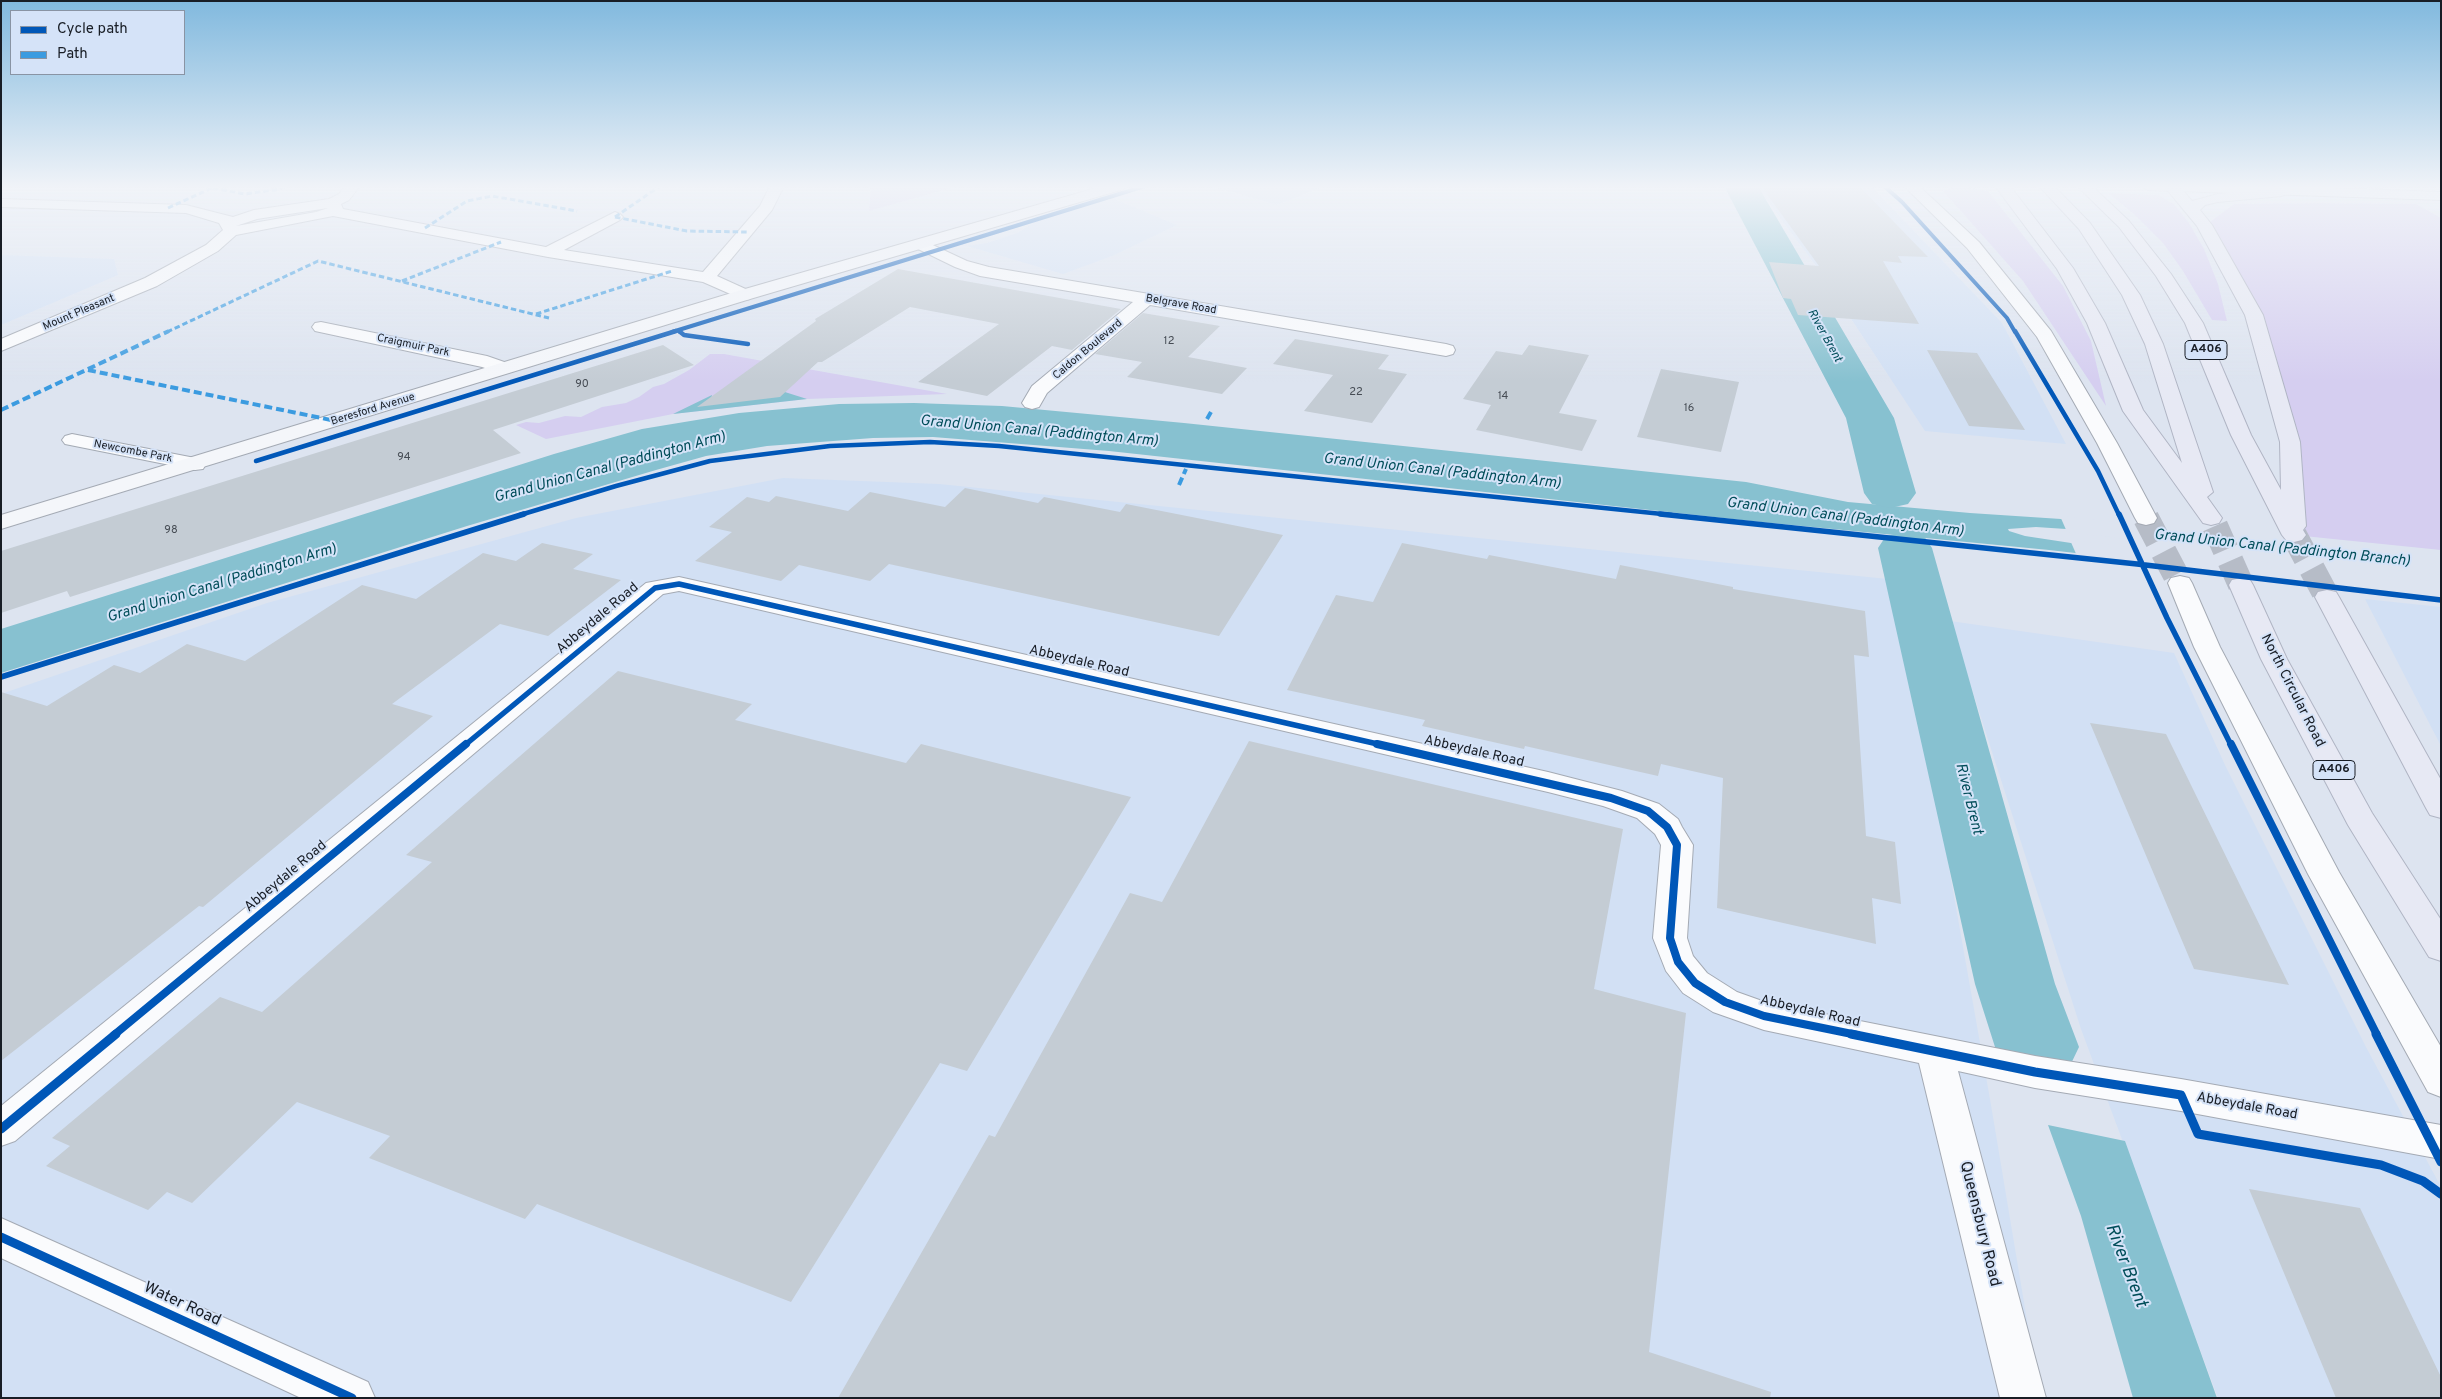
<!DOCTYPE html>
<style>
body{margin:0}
#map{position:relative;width:2442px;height:1399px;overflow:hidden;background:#dde4f0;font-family:Overpass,sans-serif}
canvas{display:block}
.frame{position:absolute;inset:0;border:2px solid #181d25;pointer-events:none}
.legend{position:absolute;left:10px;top:10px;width:175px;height:65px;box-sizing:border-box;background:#d5e3f8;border:1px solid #8994a4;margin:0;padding:6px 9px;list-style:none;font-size:15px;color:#181d25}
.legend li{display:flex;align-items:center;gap:10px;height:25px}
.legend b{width:25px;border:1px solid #8994a4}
</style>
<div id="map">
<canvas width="2442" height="1399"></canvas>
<div class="frame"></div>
<ul class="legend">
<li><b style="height:6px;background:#0057b8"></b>Cycle path</li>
<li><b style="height:6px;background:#3b9be0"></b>Path</li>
</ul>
</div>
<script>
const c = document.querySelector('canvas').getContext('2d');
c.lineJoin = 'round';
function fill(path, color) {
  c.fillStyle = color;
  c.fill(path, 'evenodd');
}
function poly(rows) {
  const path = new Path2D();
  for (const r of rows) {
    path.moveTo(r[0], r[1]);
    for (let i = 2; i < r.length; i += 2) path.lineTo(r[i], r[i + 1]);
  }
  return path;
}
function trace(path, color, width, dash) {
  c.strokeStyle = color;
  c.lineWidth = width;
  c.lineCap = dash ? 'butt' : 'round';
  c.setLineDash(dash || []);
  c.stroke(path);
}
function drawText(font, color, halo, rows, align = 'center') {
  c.font = font + ' Overpass,sans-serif';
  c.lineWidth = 4;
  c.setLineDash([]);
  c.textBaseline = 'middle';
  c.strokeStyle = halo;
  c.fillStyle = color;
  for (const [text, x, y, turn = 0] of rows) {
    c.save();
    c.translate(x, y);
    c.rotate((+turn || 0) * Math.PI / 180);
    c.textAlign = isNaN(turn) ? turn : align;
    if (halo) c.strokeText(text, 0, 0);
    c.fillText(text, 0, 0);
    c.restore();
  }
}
const built = poly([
 [1211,186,1324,186,1277,205],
 [1756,186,1871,186,2002,323,2066,444,1925,431,1817,267],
 [1112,198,1177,225,1112,256,1063,274,967,246,987,243,1017,233,1038,220],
 [1,255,114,259,118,275,1,325],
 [783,478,939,484,1898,580,1991,1105,2040,1398,1,1398,1,694,267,603,576,518],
 [2365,599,2441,607,2441,746],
 [1950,621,2174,653,2225,765,2366,1047,2441,1187,2441,1398,2218,1398,2081,1029]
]);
const green = poly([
 [871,186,958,186,869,211],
 [1957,186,1988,191,2063,286,2091,341,2106,406,2023,281,1943,191],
 [2108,193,2159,195,2175,205,2189,223,2204,249,2218,284,2227,321,2212,320,2183,271,2163,243,2135,215],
 [2319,203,2416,204,2441,218,2441,550,2294,535,2290,442,2261,342,2206,225,2234,204],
 [710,354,724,354,947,394,807,399,673,414,546,439,516,425,526,422,539,423,565,416,581,417,602,407,626,403,639,397,653,387,664,384,689,370]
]);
const water = poly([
 [769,387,807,399,673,414,712,395,711,400],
 [914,403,1002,406,1184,423,1746,482,1848,502,1970,513,2061,519,2430,559,2441,561,2441,572,2066,529,2036,527,2008,529,2009,531,2025,536,2071,543,2441,585,2441,595,2049,550,1751,521,1109,451,933,437,873,438,767,446,706,456,656,470,467,526,1,673,1,629,554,454,642,429,739,413,839,404],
 [2048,1125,2125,1141,2217,1398,2133,1398,2081,1216]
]);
const pier = poly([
 [2060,516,2430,557,2441,559,2441,575,2067,532],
 [2070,540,2441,582,2441,598,2077,556]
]);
const river = poly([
 [1724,186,1758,186,1894,418,1916,493,1908,504,1890,508,1872,504,1864,493,1846,418,1724,186],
 [1905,532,1924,536,1932,548,2055,984,2079,1047,2067,1072,2037,1082,2007,1072,1995,1047,1975,984,1878,548,1886,536,1905,532]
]);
const building = poly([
 [1761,186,1859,186,1928,257,1898,256,1902,263,1883,261,1919,324,1798,315,1791,299,1783,298,1769,262,1819,266],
 [898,269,1121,309,1072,350,1052,346,987,396,918,382,999,324,910,307,822,362,818,362,780,397,697,407,816,321,815,319],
 [1143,313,1220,326,1188,357,1247,368,1222,394,1127,377,1142,362,1095,354],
 [1295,339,1389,355,1378,369,1407,374,1372,423,1304,411,1333,375,1273,364],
 [663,345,694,365,493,430,521,453,70,597,67,591,1,613,1,551],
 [1529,345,1589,355,1559,413,1597,420,1582,451,1476,430,1491,405,1463,399,1496,351,1522,355],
 [1927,350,1977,353,2025,430,1969,426],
 [1661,369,1739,382,1721,452,1637,437],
 [965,488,1038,503,1044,497,1120,512,1126,504,1283,535,1219,636,889,564,870,581,799,565,781,581,695,561,732,532,709,527,747,497,769,502,776,496,848,511,870,492,945,507],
 [542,543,593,554,573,569,621,580,548,636,500,624,392,704,433,716,203,907,199,906,1,1061,1,692,47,706,114,665,140,673,187,644,245,661,362,585,416,599,483,553,516,561],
 [1402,543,1487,559,1489,555,1616,579,1620,565,1733,587,1733,589,1865,611,1869,657,1854,655,1866,836,1895,842,1901,904,1872,898,1876,944,1717,908,1723,778,1661,764,1658,776,1525,746,1524,749,1422,726,1425,720,1287,690,1336,595,1373,602],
 [618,671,752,704,735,720,906,763,921,744,1131,797,967,1071,940,1063,791,1302,537,1204,525,1219,369,1158,390,1136,297,1102,192,1203,167,1192,148,1210,46,1166,70,1146,52,1138,220,997,262,1012,432,862,406,855],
 [2090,723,2166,734,2289,985,2194,969],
 [1249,741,1623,829,1594,989,1686,1013,1649,1352,1771,1392,1770,1398,838,1398,989,1135,995,1137,1130,893,1162,902],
 [2249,1189,2360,1208,2441,1377,2441,1398,2336,1398]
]);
const streetTunnel = poly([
 [2146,518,2180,583]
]);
const highwayTunnel = poly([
 [2215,526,2241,585],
 [2294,535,2327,597]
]);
const street = poly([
 [345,186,360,186,349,200,341,204,343,209,546,247,615,212,620,214,623,217,620,220,564,250,703,272,760,206,770,186,784,186,772,210,717,276,750,291,753,295,750,299,744,300,703,282,548,257,333,216,236,235,218,251,157,286,1,351,1,339,145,278,206,245,223,230,219,223,186,213,1,207,1,199,186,205,233,217,254,210,329,199,339,194,345,186],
 [328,208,316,212,236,226,257,219,328,208],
 [1904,186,1919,186,1979,242,2051,331,2117,443,2157,518,2154,523,2146,525,2138,523,2135,518,2097,443,2037,337,1967,248,1904,186],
 [922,240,967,261,989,267,1446,344,1453,346,1455,350,1453,354,1446,356,1150,305,1047,393,1039,407,1032,409,1025,407,1022,403,1032,386,1133,302,980,276,955,267,916,248,914,245,922,240],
 [321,322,487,356,510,364,513,368,510,372,503,374,482,367,315,331,312,327,315,323,321,322],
 [72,434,195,458,203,459,206,464,203,469,195,470,65,444,62,440,65,436,72,434],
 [2180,576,2189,578,2192,583,2220,647,2339,872,2441,1047,2441,1097,2428,1092,2308,874,2194,647,2168,583,2171,578,2180,576],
 [679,577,1548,772,1622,791,1659,804,1678,819,1682,827,1693,845,1687,938,1693,956,1707,973,1737,992,1765,1002,2035,1056,2181,1079,2441,1125,2441,1159,2181,1111,2035,1088,1958,1071,2046,1398,2000,1398,1919,1063,1764,1030,1713,1012,1683,993,1666,971,1653,938,1661,845,1655,834,1637,818,1603,806,1548,792,679,591,663,594,15,1141,1,1146,1,1106,646,583,679,577],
 [1,1218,368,1382,375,1398,301,1398,1,1258,1,1218]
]);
const secondary = poly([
 [1103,186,1126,186,1124,189,750,299,1,529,1,515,738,291,1103,186],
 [2141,186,2277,186,2441,192,2441,200,2148,190,2141,186]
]);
const highway = poly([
 [1995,186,2010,186,2073,268,2105,323,2143,410,2182,463,2145,344,2122,295,2079,229,2039,186,2054,186,2090,223,2140,295,2163,344,2213,492,2207,497,2222,518,2219,523,2211,525,2203,523,2123,411,2087,323,2057,269,1995,186],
 [2077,186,2092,186,2129,221,2171,274,2203,323,2251,435,2281,490,2280,442,2245,315,2197,226,2164,186,2179,186,2192,201,2218,194,2282,188,2289,192,2282,196,2218,202,2205,205,2200,210,2212,225,2263,315,2300,442,2306,526,2303,530,2306,535,2302,540,2294,542,2286,540,2282,535,2231,435,2185,323,2156,276,2119,227,2077,186],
 [2241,578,2250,580,2253,585,2287,659,2372,813,2441,920,2441,961,2429,957,2348,825,2261,659,2229,585,2232,580,2241,578],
 [2327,590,2336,592,2339,597,2441,780,2441,818,2430,815,2426,808,2315,597,2318,592,2327,590]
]);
const quietFar1 = poly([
 [213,188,245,194,280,189,285,186],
 [168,208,216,186],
 [615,217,687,231,748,232],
 [615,217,660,186],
 [425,228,467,201,492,196,577,211],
 [402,281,501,242],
 [536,314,672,271],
 [167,332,318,261,549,318]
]);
const quiet = poly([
 [88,370,336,421],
 [1,410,169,331],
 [1207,419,1211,412],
 [1179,485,1186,469]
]);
const cyclewayFar4 = poly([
 [1884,186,1902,202,2007,318,2015,332],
 [679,331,680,332],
 [672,332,1145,186]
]);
const cyclewayFar3 = poly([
 [679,331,684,335,748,344],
 [2015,331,2098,471,2119,515],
 [256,461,676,331],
 [520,515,616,486,710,461,830,446,930,442,999,446,1672,515]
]);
const cyclewayFar2 = poly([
 [1660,514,2137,564,2441,600],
 [2119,514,2167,618,2231,745],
 [1,677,524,514],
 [465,745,655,588,679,584,1382,745]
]);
const cyclewayFar1 = poly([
 [1377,744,1611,798,1648,811,1667,827,1677,845,1670,938,1678,962,1695,983,1725,1002,1764,1016,1857,1035],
 [2231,744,2377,1035],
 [114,1035,466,744]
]);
const cycleway = poly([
 [1851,1034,2035,1072,2181,1095,2198,1134,2381,1165,2423,1181,2441,1194],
 [2376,1034,2441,1162],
 [1,1129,116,1034],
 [1,1237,352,1398]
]);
const farStreetnames = [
 ["Belgrave Road",1181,305,10],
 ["Mount Pleasant",79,313,-23],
 ["Craigmuir Park",413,346,12],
 ["Caldon Boulevard",1088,350,-40],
 ["Beresford Avenue",373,410,-17],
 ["Newcombe Park",133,452,11]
];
const numberNames = [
 ["12",1169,342],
 ["90",582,385],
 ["22",1356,393],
 ["14",1503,397],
 ["16",1689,409],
 ["94",404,458],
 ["98",171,531]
];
const farWaternames = [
 ["River Brent",1824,336,61]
];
const shields = [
 [2206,350,42],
 [2334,770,42]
];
const shieldNames = [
 ["A406",2206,350],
 ["A406",2334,770]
];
const streetNames = [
 ["Abbeydale Road",598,619,-40],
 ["Abbeydale Road",1079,662,13],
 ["North Circular Road",2292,691,63],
 ["Abbeydale Road",1474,752,13],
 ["Abbeydale Road",286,877,-40],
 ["Abbeydale Road",1810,1012,13],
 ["Abbeydale Road",2247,1107,10]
];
const waterNames = [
 ["Grand Union Canal (Paddington Arm)",1039,432,5],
 ["Grand Union Canal (Paddington Arm)",610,468,-15],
 ["Grand Union Canal (Paddington Arm)",1442,472,6],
 ["Grand Union Canal (Paddington Arm)",1845,518,7],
 ["Grand Union Canal (Paddington Branch)",2282,549,6],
 ["Grand Union Canal (Paddington Arm)",222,584,-17],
 ["River Brent",1968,799,76]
];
const nearStreetnames = [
 ["Queensbury Road",1979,1224,76],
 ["Water Road",182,1305,25]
];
const nearWaternames = [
 ["River Brent",2125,1266,69]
];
fill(built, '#d2e0f4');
fill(green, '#d5cef0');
fill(water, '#87c1d0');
fill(pier, '#dde4f0');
fill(river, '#87c1d0');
fill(building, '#c4ccd4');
trace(streetTunnel, '#b6bcc7', 26, [26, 12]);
trace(highwayTunnel, '#b6bcc7', 26, [26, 12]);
trace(street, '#a4aab4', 2);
trace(secondary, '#a4aab4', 2);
trace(highway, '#b0b5c4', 2);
fill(street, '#fafbfd');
fill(secondary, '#f4f6fa');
fill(highway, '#e7e9f4');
trace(quietFar1, '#3b9be0', 3, [5.5, 3]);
trace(quiet, '#3b9be0', 4, [8, 4]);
trace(cyclewayFar4, '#0057b8', 4);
trace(cyclewayFar3, '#0057b8', 4.5);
trace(cyclewayFar2, '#0057b8', 5.5);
trace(cyclewayFar1, '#0057b8', 8);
trace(cycleway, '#0057b8', 9);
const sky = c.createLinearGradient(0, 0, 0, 382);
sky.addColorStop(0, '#81b9de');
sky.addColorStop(0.49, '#f0f3f8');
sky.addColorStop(1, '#f0f3f800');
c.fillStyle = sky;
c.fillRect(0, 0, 2442, 382);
drawText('11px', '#181d25', '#d5e3f8', farStreetnames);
drawText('11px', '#464c54', null, numberNames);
drawText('italic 12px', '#004d59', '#d5e3f8', farWaternames);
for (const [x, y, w] of shields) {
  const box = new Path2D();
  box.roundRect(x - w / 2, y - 9.5, w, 19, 4);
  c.fillStyle = '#d5e3f8';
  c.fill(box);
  trace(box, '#181d25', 1);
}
drawText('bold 12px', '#181d25', null, shieldNames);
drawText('14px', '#181d25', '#d5e3f8', streetNames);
drawText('italic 15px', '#004d59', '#d5e3f8', waterNames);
drawText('16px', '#181d25', '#d5e3f8', nearStreetnames);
drawText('italic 18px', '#004d59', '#d5e3f8', nearWaternames);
</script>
